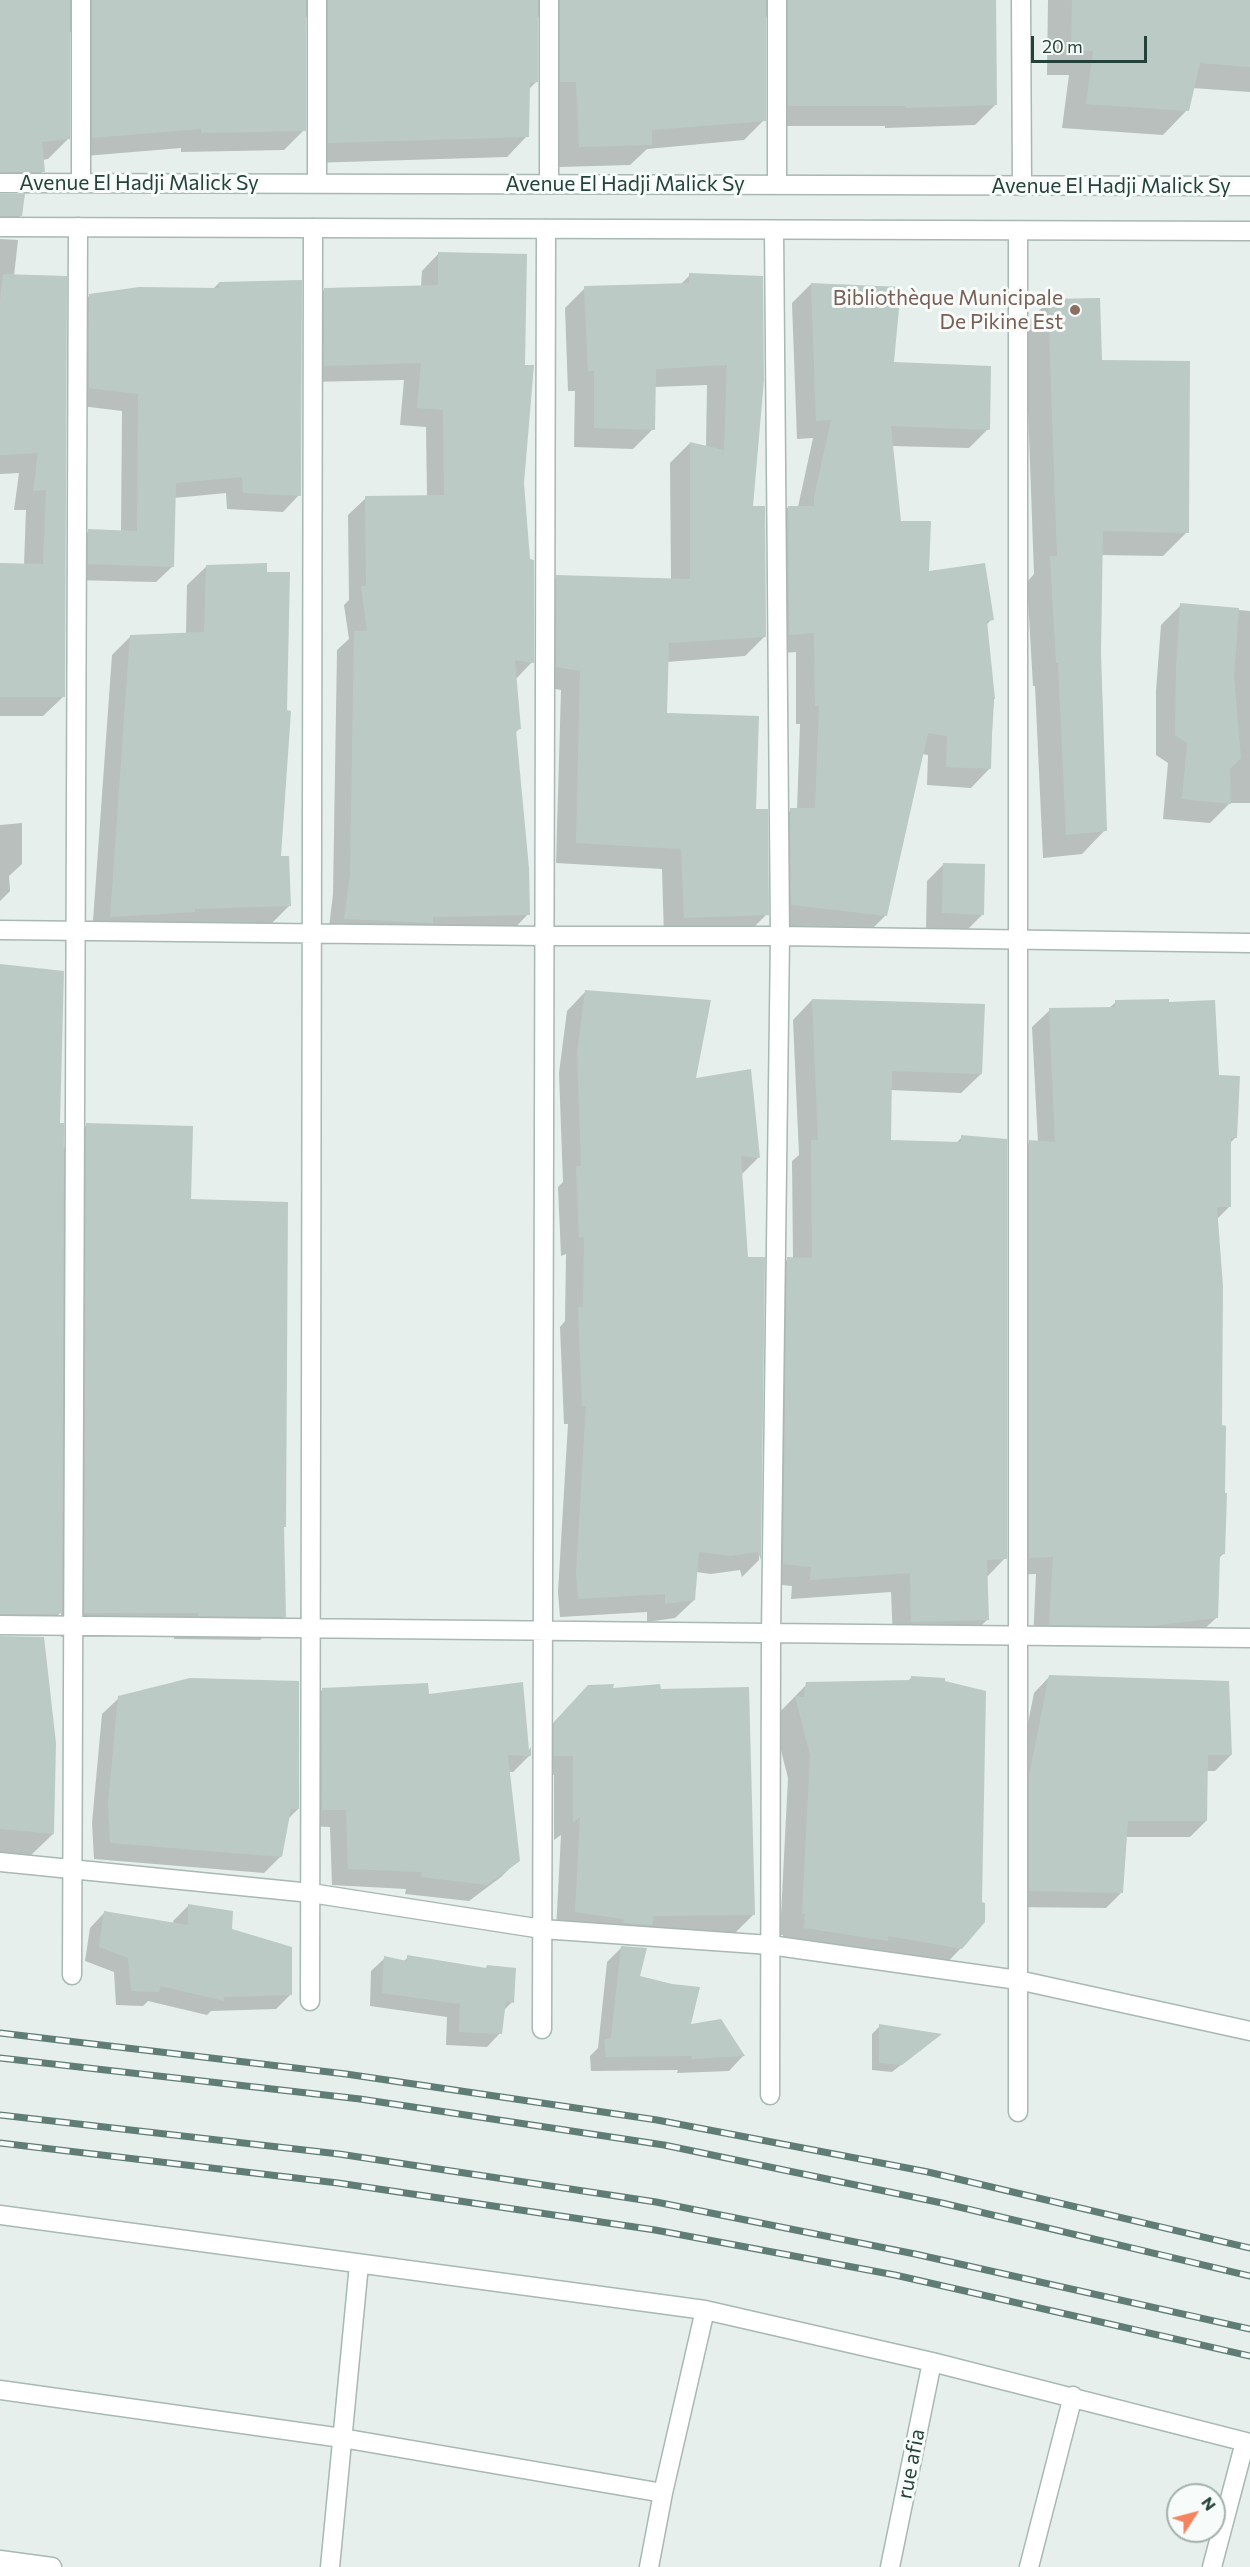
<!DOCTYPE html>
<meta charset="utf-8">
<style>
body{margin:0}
#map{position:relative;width:1250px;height:2567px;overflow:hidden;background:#e6efeb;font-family:Commissioner,sans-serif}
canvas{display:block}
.north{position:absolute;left:1166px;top:2483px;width:60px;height:60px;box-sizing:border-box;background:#f7fbf9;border:2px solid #a3b1ad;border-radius:50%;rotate:54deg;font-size:16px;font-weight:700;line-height:24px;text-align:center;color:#24423a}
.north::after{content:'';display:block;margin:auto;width:21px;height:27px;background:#f4845f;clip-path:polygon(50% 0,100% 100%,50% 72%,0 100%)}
.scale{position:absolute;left:1031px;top:36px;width:116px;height:27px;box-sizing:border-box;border:3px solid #24423a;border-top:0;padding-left:8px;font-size:18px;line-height:21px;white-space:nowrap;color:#24423a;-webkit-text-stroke:4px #f7fbf9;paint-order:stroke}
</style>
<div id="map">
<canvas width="1250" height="2567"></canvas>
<div class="north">N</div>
<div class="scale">20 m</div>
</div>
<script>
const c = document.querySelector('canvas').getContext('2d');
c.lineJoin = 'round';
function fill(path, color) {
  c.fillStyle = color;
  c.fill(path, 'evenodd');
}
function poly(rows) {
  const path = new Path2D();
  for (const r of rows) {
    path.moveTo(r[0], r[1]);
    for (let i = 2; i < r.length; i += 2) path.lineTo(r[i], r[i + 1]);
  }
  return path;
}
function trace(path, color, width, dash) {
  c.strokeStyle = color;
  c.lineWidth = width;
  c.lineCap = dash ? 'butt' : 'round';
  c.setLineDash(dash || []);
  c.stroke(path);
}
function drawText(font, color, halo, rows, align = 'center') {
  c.font = font + ' Commissioner,sans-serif';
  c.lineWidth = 6;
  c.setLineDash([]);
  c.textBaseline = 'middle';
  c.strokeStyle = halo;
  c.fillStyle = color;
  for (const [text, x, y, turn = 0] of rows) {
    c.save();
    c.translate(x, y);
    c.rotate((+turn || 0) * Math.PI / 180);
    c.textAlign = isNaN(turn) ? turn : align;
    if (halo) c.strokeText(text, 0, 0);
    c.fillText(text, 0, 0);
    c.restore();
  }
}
const shadow = poly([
 [0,0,996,0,995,105,975,125,885,128,885,126,769,126,769,21,764,13,764,120,744,140,647,149,630,165,559,167,556,102,541,21,536,13,536,82,528,90,527,136,507,157,309,163,309,21,304,13,304,130,284,150,181,152,181,148,73,157,73,32,70,32,68,139,48,159,42,160,43,171,23,192,0,192],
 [1048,0,1250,0,1250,92,1192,88,1187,110,1163,135,1062,128,1069,75,1047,75],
 [0,195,21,215,0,236],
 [0,239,18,240,14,276,65,277,64,696,43,716,0,716,0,565,24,565,26,510,14,510,19,473,0,474],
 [439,253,523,483,532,662,515,680,520,728,515,733,528,914,511,932,328,936,333,894,337,650,349,639,344,605,349,600,348,515,366,498,427,497,426,427,400,425,404,380,307,382,307,307,325,289,421,287,422,271],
 [690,275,762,277,751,507,765,636,745,656,667,662,665,714,754,810,767,914,747,934,664,937,662,869,556,863,561,690,537,686,537,597,557,577,671,580,670,463,690,443,706,447,707,385,654,387,653,429,633,449,574,447,575,391,568,391,565,308,585,288,680,285],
 [219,283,299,495,283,512,227,509,226,493,174,498,173,566,156,582,72,580,72,547,89,531,121,532,122,411,73,405,73,312,90,295,213,289],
 [811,284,892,364,988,429,969,448,891,446,899,522,928,572,992,619,986,625,994,699,990,768,971,788,927,785,928,755,922,754,885,916,866,935,772,924,772,829,791,810,797,810,800,724,796,724,796,652,770,654,769,527,788,507,798,507,813,438,797,439,792,303],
 [1049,301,1100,361,1187,532,1163,556,1101,555,1100,653,1105,830,1082,854,1043,858,1035,686,1033,686,1027,582,1034,574,1025,325],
 [206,567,290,905,271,924,178,927,92,935,112,655,131,636,186,634,187,585],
 [1181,605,1250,611,1250,803,1230,803,1210,823,1163,819,1168,763,1156,755,1156,691,1161,625],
 [22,823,22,864,9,876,10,891,0,901,0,825],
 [944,864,983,914,966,931,926,929,927,881],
 [0,966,58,1124,62,1150,87,1125,190,1201,285,1526,283,1528,285,1616,260,1640,174,1639,174,1636,61,1637,61,1612,38,1635,0,1635],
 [585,992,694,1080,758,1158,741,1175,747,1258,763,1258,759,1560,742,1577,740,1570,711,1574,696,1572,694,1600,675,1618,647,1622,647,1612,560,1617,558,1592,568,1424,564,1424,560,1327,565,1321,566,1254,561,1256,558,1187,563,1182,559,1073,567,1011],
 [812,1000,981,1074,961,1093,890,1090,889,1142,955,1144,962,1137,1005,1558,986,1578,987,1620,968,1639,893,1641,891,1592,791,1599,792,1586,764,1583,768,1278,788,1259,793,1259,792,1161,799,1155,793,1020],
 [1116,1002,1217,1076,1235,1138,1229,1144,1229,1207,1216,1220,1224,1553,1218,1559,1216,1618,1198,1635,1033,1642,1036,1574,1012,1575,1012,1159,1030,1142,1038,1143,1032,1027,1050,1010,1108,1009],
 [0,1671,53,1834,31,1855,0,1853],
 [1050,1676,1231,1755,1215,1771,1207,1771,1206,1821,1190,1837,1126,1837,1122,1892,1106,1908,1014,1907,1014,1793,1034,1693],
 [911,1678,961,1948,939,1971,782,1949,783,1935,780,1935,788,1778,773,1719,807,1684,908,1681],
 [612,1689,754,1914,734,1934,640,1935,630,1944,605,1943,605,1939,556,1931,561,1835,554,1840,554,1775,535,1775,535,1743,569,1706],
 [322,1690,427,1696,530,1755,513,1772,509,1772,518,1860,501,1877,469,1901,405,1894,406,1889,332,1885,330,1827,305,1826,306,1706],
 [119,1698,298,1809,288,1819,281,1856,264,1873,94,1859,92,1823,102,1714],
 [188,1906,291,1994,276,2009,211,2011,207,2015,148,2001,143,2006,116,2005,114,1972,85,1961,90,1928,104,1913,174,1924,173,1921],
 [622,1947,638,1978,689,2026,743,2056,729,2071,677,2073,678,2070,591,2071,590,2056,598,2048,607,1962],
 [408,1957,485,1969,487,1967,512,2002,503,2011,500,2033,487,2047,446,2045,447,2017,370,2006,371,1971,385,1958,403,1962],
 [880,2026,939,2035,892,2072,872,2070,872,2034]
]);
const building = poly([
 [0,0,70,0,70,139,42,142,45,172,0,172],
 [92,0,306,0,306,131,201,133,201,129,92,138],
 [328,0,538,0,538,82,530,83,529,137,328,143],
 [560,0,766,0,766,121,652,130,652,145,579,147,576,82,560,82],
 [788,0,996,0,997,105,905,108,905,106,788,106],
 [1072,0,1250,0,1250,67,1200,63,1189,111,1086,104,1093,51,1071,51],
 [0,194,25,194,22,216,0,216],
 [438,252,527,254,525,365,534,365,524,483,530,559,534,560,534,663,515,660,521,729,516,730,529,868,530,915,433,917,433,923,344,919,350,875,354,631,367,631,361,586,366,586,365,496,444,495,443,410,417,408,421,363,324,366,324,288,438,285],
 [689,273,763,276,764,380,753,506,765,506,766,637,669,643,667,713,759,716,756,809,768,809,769,915,684,918,681,849,576,843,580,671,556,667,556,575,690,579,690,442,724,450,727,365,656,369,655,430,594,428,594,371,588,371,584,286,689,283],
 [3,274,67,276,65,697,0,697,0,563,43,564,46,490,33,491,38,453,0,455,0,301],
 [302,280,301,496,243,493,242,477,176,483,174,567,88,564,88,529,137,531,138,394,89,388,89,294,139,287,219,288,219,282],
 [811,283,901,287,894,362,991,366,990,430,891,426,901,521,931,521,929,571,985,563,994,620,987,621,995,699,993,699,991,769,946,767,947,736,928,733,887,916,791,905,790,808,815,808,819,706,815,706,814,633,789,635,788,506,814,506,814,497,831,420,816,421],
 [1100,298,1102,360,1190,361,1189,533,1103,531,1101,653,1107,831,1066,835,1058,663,1056,663,1050,556,1057,556,1048,299],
 [267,563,267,572,290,572,287,710,291,711,281,856,289,856,291,906,195,909,195,912,110,917,130,635,204,632,206,565],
 [1180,603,1239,608,1234,675,1241,758,1230,769,1231,804,1182,799,1187,743,1175,735,1176,671],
 [943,863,985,864,984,915,942,913],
 [0,964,64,971,60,1123,64,1123,62,1613,57,1614,0,1614],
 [585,990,711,1000,696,1078,751,1069,760,1158,741,1156,748,1257,765,1257,761,1560,758,1552,731,1556,699,1552,695,1600,665,1604,665,1594,578,1599,576,1572,586,1406,582,1406,578,1307,583,1307,584,1237,579,1238,576,1166,581,1166,577,1053],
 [812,999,985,1004,982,1074,892,1071,891,1140,961,1142,961,1135,1007,1139,1007,1559,987,1560,989,1620,911,1622,910,1573,810,1580,811,1567,783,1564,787,1257,812,1258,811,1140,818,1140],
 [1169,999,1169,1002,1215,1000,1219,1075,1240,1076,1237,1138,1231,1138,1231,1207,1217,1207,1223,1286,1222,1425,1226,1426,1225,1493,1227,1493,1225,1554,1220,1554,1218,1618,1152,1626,1049,1625,1053,1557,1029,1558,1029,1140,1055,1142,1049,1008,1115,1007,1115,1000],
 [86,1123,193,1126,191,1199,288,1202,286,1527,284,1527,286,1617,198,1616,198,1613,84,1613],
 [0,1636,44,1637,56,1743,54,1834,0,1829],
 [1049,1675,1229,1681,1232,1755,1208,1755,1207,1821,1128,1821,1123,1893,1029,1891,1029,1776],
 [911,1676,945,1678,945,1681,986,1691,982,1902,985,1903,985,1922,962,1949,888,1936,888,1941,804,1928,805,1914,802,1914,810,1755,795,1696,804,1697,806,1682,911,1680],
 [190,1678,299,1681,299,1809,291,1809,282,1857,110,1843,108,1805,118,1696],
 [523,1682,529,1750,531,1747,531,1756,508,1755,520,1861,487,1885,421,1877,422,1872,348,1869,346,1810,322,1810,322,1688,428,1683,429,1694],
 [614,1684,613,1688,660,1684,661,1689,749,1687,755,1915,654,1916,652,1925,623,1923,624,1919,575,1912,580,1817,573,1822,573,1756,554,1756,554,1722,588,1685],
 [188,1904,233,1911,232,1929,292,1947,292,1995,224,1997,224,2001,161,1986,159,1992,131,1991,128,1958,99,1947,104,1911,188,1925],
 [621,1946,647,1948,640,1976,672,1984,700,1987,691,2024,721,2019,745,2056,691,2059,692,2056,606,2057,604,2040,611,2038],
 [407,1955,486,1968,487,1965,516,1968,514,2003,506,2001,502,2034,459,2032,460,2004,382,1993,384,1956,407,1961],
 [879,2024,942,2034,902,2065,879,2063]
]);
const minor = poly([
 [317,0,317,183],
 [549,0,549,184],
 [777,0,777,184],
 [1021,0,1022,186],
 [81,183,81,0],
 [0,930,545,936,780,936,1250,943],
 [0,1625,1250,1638],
 [0,1862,311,1893,542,1929,770,1945,1018,1980,1250,2031],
 [72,1975,78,227],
 [310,2001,313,228],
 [542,2029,546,229],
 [770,2095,771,1633,780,936,774,230],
 [1018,2112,1018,231],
 [0,2215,705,2310,932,2362,1250,2443],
 [0,2390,342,2438,663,2493],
 [0,2560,52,2567],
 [330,2567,359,2264],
 [649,2567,663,2493,705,2310],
 [890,2567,932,2362],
 [1029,2567,1073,2396],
 [1212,2567,1245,2442]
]);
const tertiary = poly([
 [0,183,1250,186],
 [0,227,1250,231]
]);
const rail = poly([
 [0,2033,346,2074,657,2120,928,2172,1250,2248],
 [0,2058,360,2099,664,2145,942,2203,1250,2276],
 [0,2115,339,2154,656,2202,915,2254,1250,2329],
 [0,2143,338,2183,655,2230,895,2275,1250,2356]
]);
const markers = [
 [1075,310,6,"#8d6e63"]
];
const streetNames = [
 ["Avenue El Hadji Malick Sy",139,183],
 ["Avenue El Hadji Malick Sy",625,184],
 ["Avenue El Hadji Malick Sy",1111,186],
 ["rue afia",911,2464,-79]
];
const educationNames = [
 ["Bibliothèque Municipale",1063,298],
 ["De Pikine Est",1063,322]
];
fill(shadow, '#0003');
fill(building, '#bbcac4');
trace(minor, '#a8b8b2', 21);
trace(tertiary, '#a8b8b2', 21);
trace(minor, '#fff', 18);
trace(tertiary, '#fff', 18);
trace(rail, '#5f7d75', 7);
trace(rail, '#f7fbf9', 4.5, [14]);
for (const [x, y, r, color] of markers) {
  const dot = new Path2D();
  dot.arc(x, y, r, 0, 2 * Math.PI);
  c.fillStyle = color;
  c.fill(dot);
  trace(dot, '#f7fbf9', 2);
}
drawText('21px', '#24423a', '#f7fbf9', streetNames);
drawText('21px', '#785e54', '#f7fbf9', educationNames, 'right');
</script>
